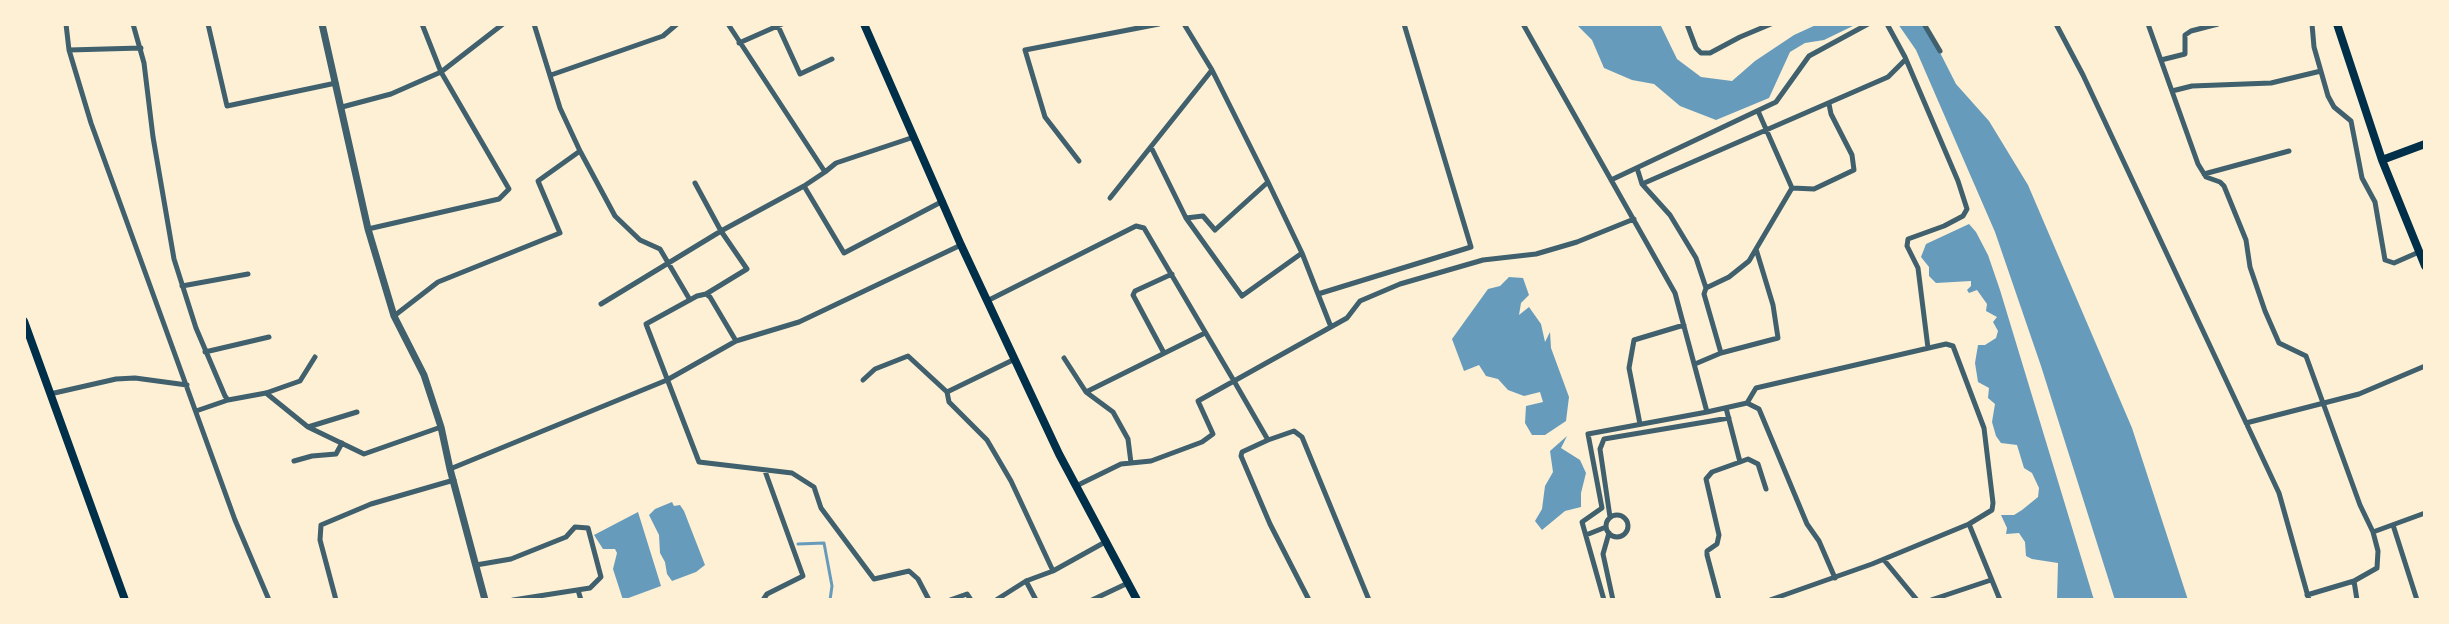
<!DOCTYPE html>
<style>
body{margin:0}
#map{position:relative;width:2449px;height:624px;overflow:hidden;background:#fdf0d5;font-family:Commissioner,sans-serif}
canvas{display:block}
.frame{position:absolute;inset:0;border:26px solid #fdf0d5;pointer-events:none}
</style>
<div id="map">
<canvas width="2449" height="624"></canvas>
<div class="frame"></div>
</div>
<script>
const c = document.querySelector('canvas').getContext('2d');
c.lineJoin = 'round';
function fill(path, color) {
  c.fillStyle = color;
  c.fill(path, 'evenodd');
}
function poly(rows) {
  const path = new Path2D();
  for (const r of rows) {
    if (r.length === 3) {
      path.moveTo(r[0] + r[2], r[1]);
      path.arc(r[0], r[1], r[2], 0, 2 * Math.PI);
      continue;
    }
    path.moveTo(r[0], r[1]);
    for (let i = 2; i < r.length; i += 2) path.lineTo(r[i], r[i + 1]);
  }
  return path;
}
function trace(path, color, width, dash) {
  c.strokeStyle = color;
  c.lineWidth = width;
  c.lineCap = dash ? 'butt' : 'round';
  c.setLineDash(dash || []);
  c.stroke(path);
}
const water = poly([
 [1576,24,1660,24,1677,59,1701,77,1732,81,1755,61,1794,35,1818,24,1857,24,1824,40,1805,43,1790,52,1769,98,1716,120,1680,106,1654,84,1632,80,1604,68,1592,40],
 [1898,24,1924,24,1928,29,1956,84,1989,121,2028,185,2132,428,2188,600,2115,600,2041,366,1995,232,1916,50],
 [1969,224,1976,232,1988,255,2000,290,2094,600,2057,600,2058,563,2032,559,2026,556,2025,542,2019,533,2006,534,2007,528,2001,515,2014,515,2022,510,2038,497,2039,488,2032,473,2024,468,2017,445,2001,443,1996,436,1992,422,1995,404,1988,398,1989,388,1978,382,1975,363,1978,345,1985,345,1996,338,1998,331,1993,322,1997,317,1986,311,1987,304,1977,290,1969,293,1967,290,1971,286,1971,281,1936,283,1929,276,1929,267,1921,257,1926,244],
 [1509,277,1523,278,1529,295,1521,303,1519,315,1529,307,1541,324,1545,342,1550,332,1551,348,1569,397,1566,421,1545,435,1532,435,1525,423,1526,406,1543,402,1540,392,1524,396,1508,390,1498,379,1486,376,1479,365,1464,371,1452,339,1488,289,1500,286],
 [1567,436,1561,448,1580,460,1586,473,1581,493,1581,507,1565,511,1542,530,1535,521,1542,509,1545,486,1553,472,1550,451],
 [672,502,674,506,680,505,684,511,705,565,696,572,672,581,667,574,665,562,660,553,659,535,649,515,655,509],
 [638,512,661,586,623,600,613,569,617,553,615,549,603,549,594,535]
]);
const stream = poly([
 [798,544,824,543,832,586,830,600]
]);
const minor = poly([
 [66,24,69,50,91,123,235,520,269,600],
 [133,24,144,63,153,137,174,259,196,328,225,396,228,400,266,393,300,381,315,357],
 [208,24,227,106,336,83],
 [728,24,825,172,836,163,914,137],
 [1184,24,1212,70,1268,182,1302,253,1318,294,1471,247,1404,24],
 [1523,24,1675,293,1707,412,1588,434,1602,508,1582,522,1604,600],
 [1687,24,1696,48,1701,53,1710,53,1740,37,1771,24],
 [1887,24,1905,57,1958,181,1967,209,1963,216,1944,226,1908,239,1907,246,1918,268,1928,348],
 [1924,24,1940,51],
 [2056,24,2083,75,2279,493,2309,600],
 [2148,24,2198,164,2206,177,2220,182,2224,186,2246,240,2250,267,2265,311,2279,343,2306,356,2360,505,2373,532,2425,513],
 [2312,24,2314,47,2328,96,2334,107,2351,121,2362,178,2375,202,2385,260,2394,263,2419,252],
 [778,26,800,74,832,59],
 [739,43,782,24],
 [69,50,141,48],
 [2161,60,2185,54,2185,35,2191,31,2218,24],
 [551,75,663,36,677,24],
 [2172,91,2192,86,2271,83,2321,71],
 [342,107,391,94,441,72,503,24],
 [1151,147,1186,218,1203,216,1215,230,1268,182],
 [580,151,615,216,640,240,660,249,690,300],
 [1079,161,1045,117,1025,50,1159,24],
 [1637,168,1642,184,1670,215,1696,258,1706,288],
 [2204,174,2289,151],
 [1611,180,1776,102,1809,56,1868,24],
 [695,183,721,231,804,186,844,253,943,201],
 [1642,184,1888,77,1906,59],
 [804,186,825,172],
 [1792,188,1814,189,1854,170,1852,155,1831,114,1829,104],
 [1110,198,1212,70],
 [1186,218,1242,296,1302,253],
 [368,229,499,199,509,189,441,72,422,24],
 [1756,249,1792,188,1758,111],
 [182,286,248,274],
 [1318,294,1331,327],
 [987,301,1136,226,1144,228,1234,381,1347,318,1360,301,1400,284,1483,260,1536,254,1577,242,1634,219],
 [601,304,721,231,747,269,706,294],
 [394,316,438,282,560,233,538,181,580,151,560,108,534,24],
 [736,341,710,297,706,294,697,296,646,324,699,462,792,473,814,487,821,508,874,579,909,571,918,579,929,600],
 [205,352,269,337],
 [1164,353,1133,295,1135,291,1172,274],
 [1064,358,1086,392,1113,412,1128,439,1131,463],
 [1015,359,947,392,949,402,987,440,1011,481,1053,571,1107,541],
 [1695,364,1721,353,1704,294,1706,288,1729,277,1749,261,1756,249,1773,305,1778,338,1721,353],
 [863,380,875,369,908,356,947,392],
 [1086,392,1205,333],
 [266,393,308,427,364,454,441,427],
 [50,394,116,379,135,378,187,385],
 [1747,403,1756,388,1946,344,1953,346,1984,428,1993,503,1992,510,1969,524,1872,564,1770,600],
 [1726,408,1740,462,1748,459,1758,464,1766,489],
 [196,411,228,400],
 [1707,412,1747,403,1759,409,1807,524,1819,541,1835,578],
 [2246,423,2359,394,2425,366],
 [1640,424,1629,368,1634,340,1684,325],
 [308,427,357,412],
 [294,461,312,456,336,454,342,443],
 [450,469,667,380,736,341,799,322,961,245],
 [1076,486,1121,464,1151,461,1202,442,1213,434,1198,401,1234,381,1268,440],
 [1617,526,11],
 [1610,517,1600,449,1604,439,1729,418],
 [1969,524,2000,600],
 [2393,525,2417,600],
 [1609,533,1603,554,1613,600],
 [1586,535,1606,527],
 [1884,560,1917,600],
 [476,565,511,559,566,537,575,527,588,528,601,577,590,588,513,600],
 [2354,581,2357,600],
 [578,590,581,600],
 [2307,595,2354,581,2377,568,2378,551,2373,532],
 [336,600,320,540,321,525,371,504,454,480],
 [763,600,767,594,803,576,765,471],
 [950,600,967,594,971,600],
 [996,600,1026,581],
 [1036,600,1026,581,1053,571],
 [1092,600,1128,583],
 [1309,600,1270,524,1241,456,1242,452,1268,440,1294,431,1302,437,1369,600],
 [1719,600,1707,555,1707,551,1717,544,1719,535,1706,479,1712,472,1740,462],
 [1931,600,1991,580]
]);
const tertiary = poly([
 [322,24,368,229,394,316,424,375,441,427,450,469,485,600]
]);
const secondary = poly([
 [864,24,961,245,1059,454,1137,600],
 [2337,24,2382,160,2425,266],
 [2382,160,2425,144]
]);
const primary = poly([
 [24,321,125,600]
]);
fill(water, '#669bbc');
trace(stream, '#669bbc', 3);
trace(minor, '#3f606c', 5);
trace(tertiary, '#3f606c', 7);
trace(secondary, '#003049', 8);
trace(primary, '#003049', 8);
</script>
